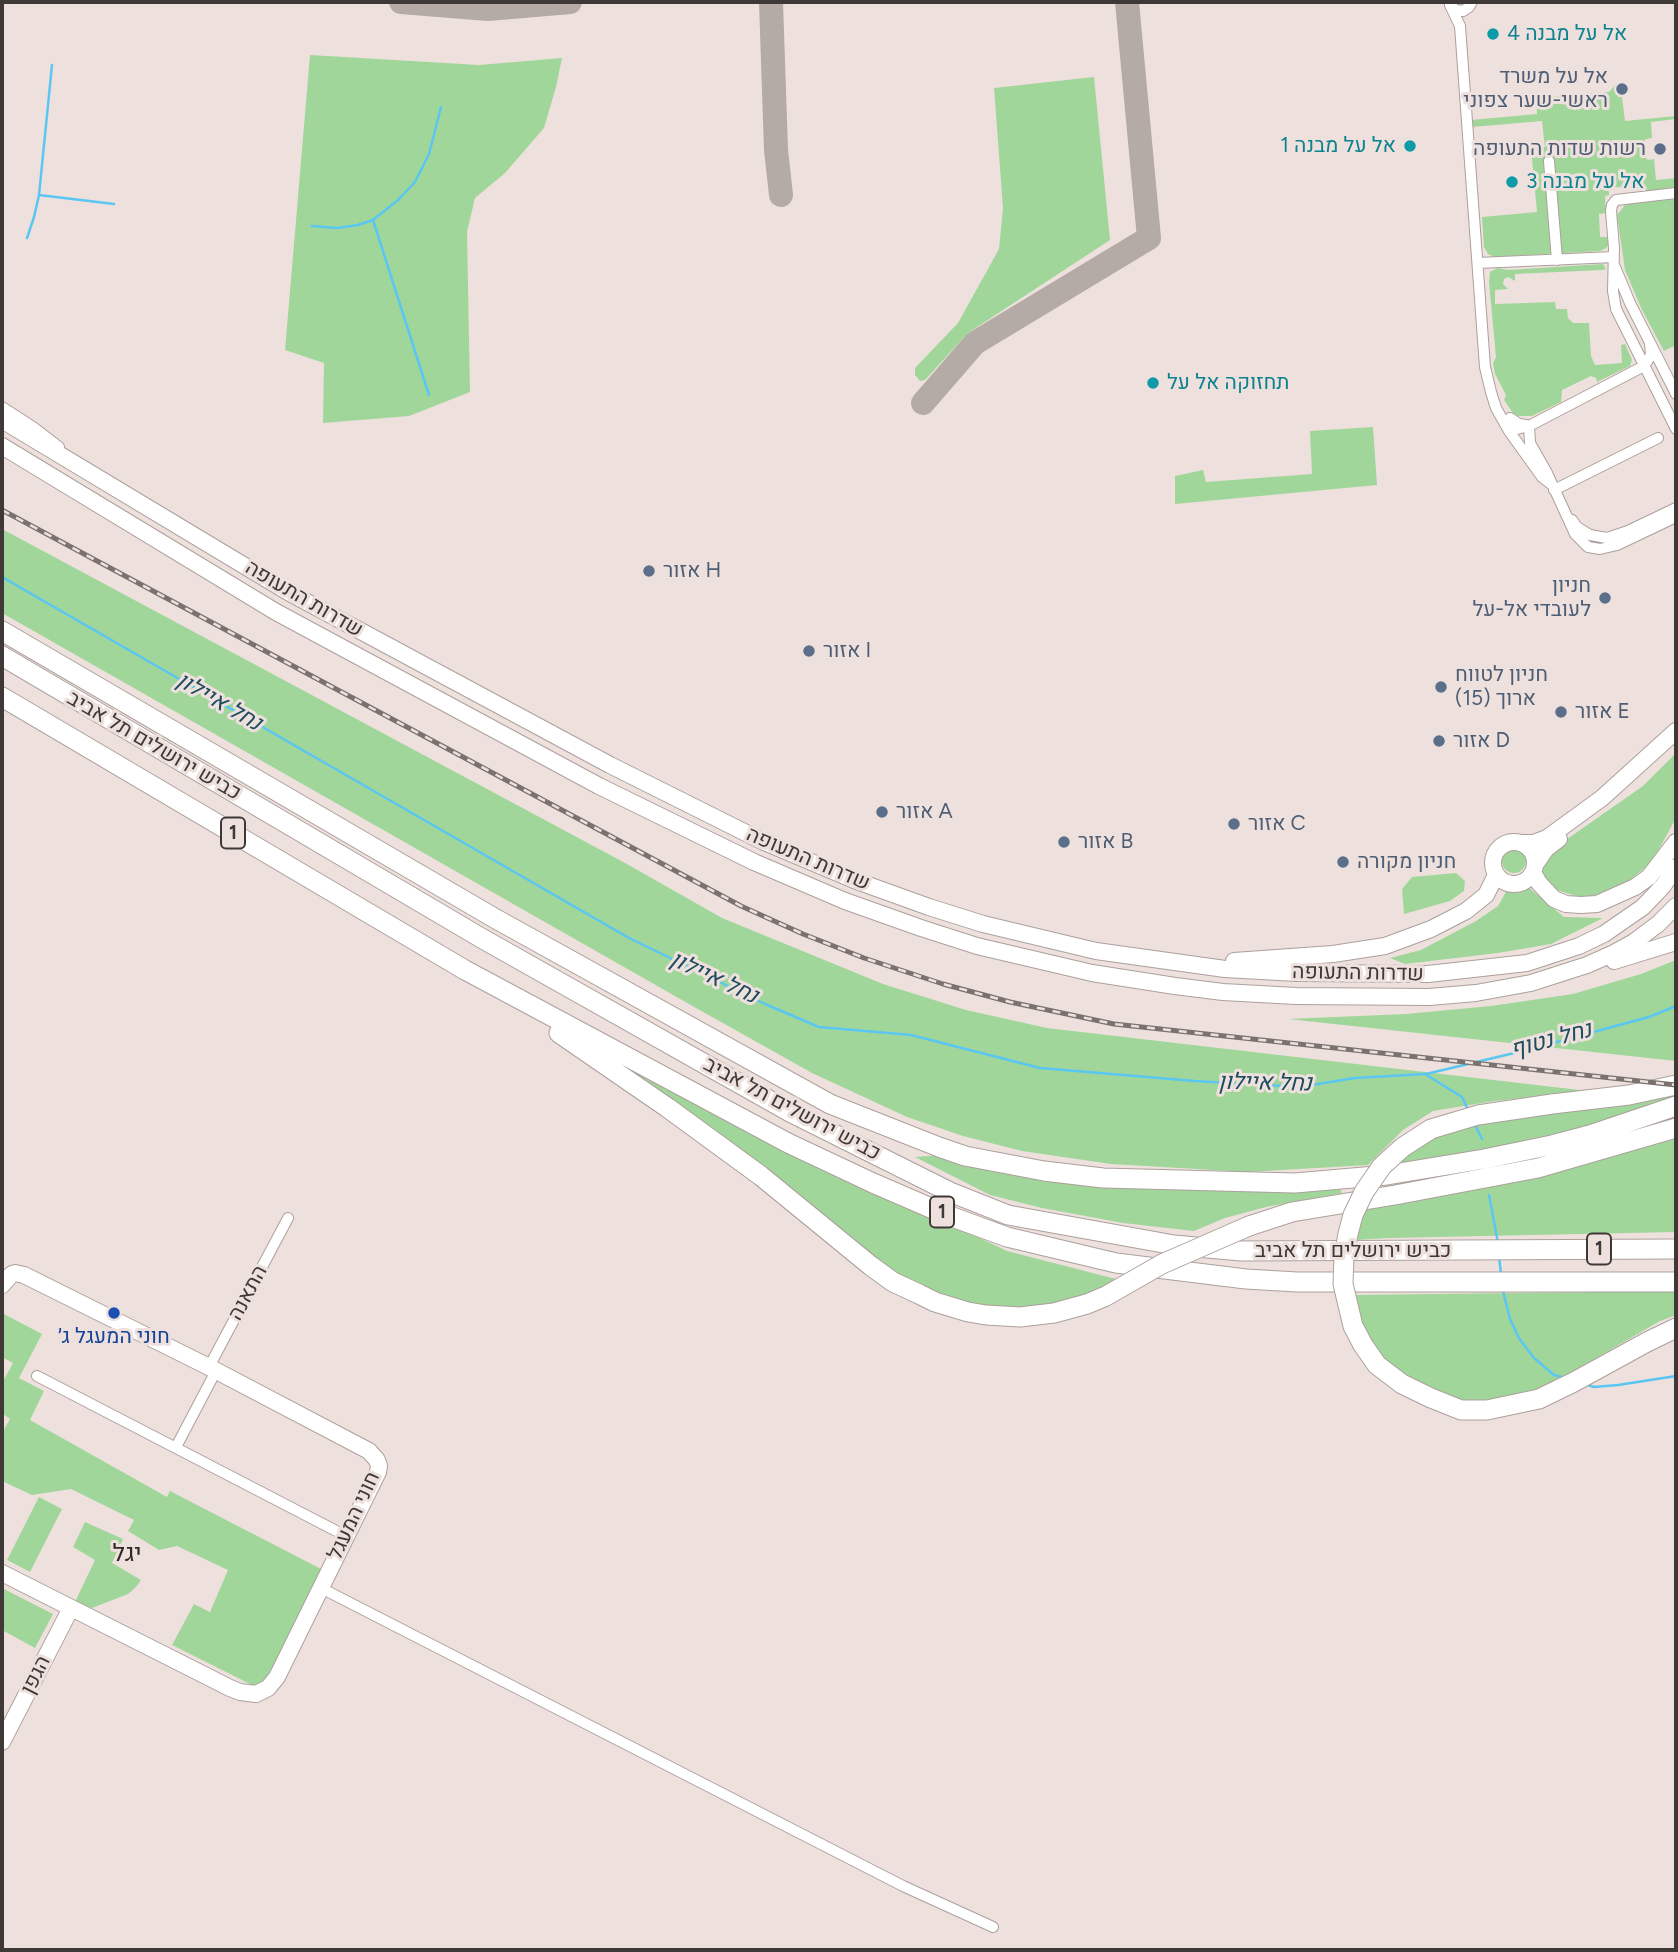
<!DOCTYPE html>
<meta charset="utf-8">
<style>
body{margin:0}
#map{position:relative;width:1678px;height:1952px;overflow:hidden;background:#eee1dd;font-family:Figtree,sans-serif}
canvas{display:block}
.frame{position:absolute;inset:0;border:4px solid #3e3937;pointer-events:none}
</style>
<div id="map">
<canvas width="1678" height="1952"></canvas>
<div class="frame"></div>
</div>
<script>
const c = document.querySelector('canvas').getContext('2d');
c.lineJoin = 'round';
function fill(path, color) {
  c.fillStyle = color;
  c.fill(path, 'evenodd');
}
function poly(rows) {
  const path = new Path2D();
  for (const r of rows) {
    if (r.length === 3) {
      path.moveTo(r[0] + r[2], r[1]);
      path.arc(r[0], r[1], r[2], 0, 2 * Math.PI);
      continue;
    }
    path.moveTo(r[0], r[1]);
    for (let i = 2; i < r.length; i += 2) path.lineTo(r[i], r[i + 1]);
  }
  return path;
}
function trace(path, color, width, dash) {
  c.strokeStyle = color;
  c.lineWidth = width;
  c.lineCap = dash ? 'butt' : 'round';
  c.setLineDash(dash || []);
  c.stroke(path);
}
function drawText(font, color, halo, rows, align = 'center') {
  c.font = font + ' Figtree,Heebo,sans-serif';
  c.lineWidth = 6;
  c.setLineDash([]);
  c.textBaseline = 'middle';
  c.strokeStyle = halo;
  c.fillStyle = color;
  for (const [text, x, y, turn = 0] of rows) {
    c.save();
    c.translate(x, y);
    c.rotate((+turn || 0) * Math.PI / 180);
    c.textAlign = isNaN(turn) ? turn : align;
    if (halo) c.strokeText(text, 0, 0);
    c.fillText(text, 0, 0);
    c.restore();
  }
}
const green = poly([
 [310,55,479,65,562,58,556,87,544,128,505,173,475,198,467,232,470,392,409,416,323,423,324,363,285,350],
 [1094,77,1110,240,968,333,925,380,920,381,915,375,915,368,958,323,999,249,1003,208,994,88],
 [1617,83,1618,97,1622,97,1625,121,1676,116,1676,119,1651,122,1652,138,1646,139,1643,142,1645,157,1648,160,1654,159,1656,180,1676,178,1676,187,1643,192,1642,185,1609,188,1609,195,1605,196,1606,213,1599,214,1600,237,1607,237,1609,244,1606,248,1600,251,1494,257,1488,254,1484,247,1482,217,1537,212,1531,148,1545,147,1542,121,1472,127,1471,120,1537,114,1536,98,1609,92],
 [1676,199,1676,345,1664,351,1642,310,1625,270,1617,215,1625,205,1631,203],
 [1603,264,1606,269,1602,270,1515,274,1515,281,1508,277,1504,279,1503,284,1508,289,1495,290,1495,304,1555,302,1556,309,1567,309,1568,318,1573,323,1589,323,1591,356,1595,365,1622,363,1621,345,1625,344,1632,360,1630,366,1597,382,1596,378,1591,376,1562,390,1561,402,1532,416,1518,416,1513,413,1504,400,1506,395,1495,374,1493,363,1496,357,1489,282,1490,272,1498,268,1508,270],
 [1373,427,1377,485,1175,504,1175,476,1203,470,1206,482,1312,474,1310,431],
 [2,529,627,864,722,918,883,984,966,1010,1047,1028,1588,1091,1495,1101,1433,1111,1403,1130,1368,1165,1248,1172,1111,1164,1022,1151,963,1136,907,1117,812,1073,696,1008,2,613],
 [1676,753,1676,818,1652,862,1615,892,1582,898,1557,890,1541,875,1543,861,1550,851,1643,786],
 [1514,861,12],
 [1456,873,1465,881,1464,891,1450,901,1404,914,1402,889,1412,877],
 [1528,887,1564,917,1603,918,1551,944,1498,953,1405,964,1390,958,1421,950,1476,921,1498,906,1507,890,1518,891],
 [1676,960,1676,1061,1288,1019,1406,1014,1491,1006,1573,994,1641,974],
 [606,1057,840,1172,1007,1251,1116,1279,1086,1299,1041,1310,970,1306,896,1276],
 [1676,1088,1676,1103,1615,1124,1388,1171,1397,1162,1435,1137,1479,1123],
 [1676,1134,1676,1232,1389,1238,1355,1240,1361,1218,1370,1204],
 [943,1155,1000,1169,1339,1187,1342,1193,1266,1207,1225,1218,1194,1231,1123,1223,1042,1208,990,1195,915,1157],
 [1676,1291,1676,1315,1660,1321,1541,1390,1520,1397,1472,1402,1451,1397,1406,1380,1371,1346,1355,1310,1353,1295],
 [2,1313,42,1334,19,1378,44,1391,30,1420,167,1497,170,1491,323,1570,265,1681,261,1685,254,1686,172,1645,194,1604,210,1612,228,1570,177,1546,159,1550,128,1531,134,1520,71,1489,32,1495,2,1481,2,1433,10,1419,2,1413,2,1383,13,1363,2,1357],
 [39,1497,62,1509,30,1572,7,1560],
 [85,1522,123,1539,112,1563,141,1580,136,1587,128,1594,92,1608,75,1602,95,1560,73,1547],
 [2,1588,53,1614,35,1648,2,1630]
]);
const stream = poly([
 [39,195,114,204],
 [373,220,429,395],
 [312,226,337,228,358,225,373,220,398,200,415,182,429,154,441,107],
 [27,238,34,217,39,195,52,65],
 [2,577,629,938,765,1004,819,1027,911,1035,1040,1068,1195,1081,1299,1087,1355,1078,1425,1074,1462,1097,1468,1110],
 [1426,1074,1527,1050,1649,1017,1676,1006],
 [1474,1123,1482,1139],
 [1489,1195,1498,1243],
 [1499,1256,1501,1274],
 [1503,1291,1510,1319,1519,1338,1534,1358,1554,1375,1565,1378],
 [1585,1384,1594,1387,1618,1385,1676,1376]
]);
const taxiway = poly([
 [401,2,488,9,570,2],
 [771,2,776,150,781,195],
 [923,403,975,343,1149,238,1127,2]
]);
const street = poly([
 [1450,5,1460,26,1485,367,1491,392,1496,408,1509,431,1542,477,1551,484],
 [1450,5,1456,10,1463,11,1469,7,1472,2],
 [1549,161,1557,260],
 [1676,193,1616,200,1612,205,1611,211,1614,248,1613,291,1616,309,1676,429],
 [1478,263,1614,257],
 [1615,267,1630,303,1676,394],
 [2,407,33,427,59,447],
 [1510,418,1519,424,1526,425],
 [1529,426,1530,443,1547,473,1575,534,1588,547,1600,549,1617,545,1676,517],
 [1509,431,1529,426,1644,366,1651,355,1650,343],
 [1554,490,1658,438],
 [1572,520,1577,527,1590,535,1607,538,1628,531,1676,508],
 [209,1367,288,1218],
 [37,1376,346,1536],
 [176,1447,216,1371],
 [321,1588,903,1886,993,1927]
]);
const secondary = poly([
 [2,420,288,592,610,765,764,842,854,880,929,907,983,924,1096,951,1225,969,1297,973,1428,974,1527,963,1579,946,1604,934,1643,907,1663,886,1676,867],
 [2,446,276,612,599,786,754,862,845,901,921,928,977,946,1092,973,1175,986,1223,992,1296,996,1429,997,1476,993,1531,983,1587,965,1614,953,1634,942,1658,924,1676,906],
 [1514,863,21],
 [1523,843,1534,843,1547,838,1602,798,1676,731],
 [1535,865,1546,849,1559,839],
 [1533,872,1539,883,1554,899,1566,904,1581,905,1597,904,1635,887,1649,877,1676,842],
 [1234,961,1333,954,1385,946,1431,929,1466,911,1486,895,1496,875],
 [1614,961,1676,942],
 [2,1285,12,1274,15,1273,24,1275,209,1367,369,1451,377,1460,379,1466,378,1472,277,1677,268,1688,256,1694,240,1692,230,1688,2,1573],
 [2,1742,71,1608]
]);
const highway = poly([
 [2,631,496,919,830,1104,939,1147,965,1156,1044,1171,1103,1178,1295,1183,1387,1175,1484,1159,1552,1145,1590,1135,1676,1106],
 [2,656,483,939,790,1112,950,1192,1008,1215,1174,1245,1241,1251,1676,1249],
 [2,697,465,970,788,1143,873,1183,947,1215,1007,1237,1116,1263,1246,1279,1297,1282,1676,1282],
 [559,1033,668,1108,761,1176,871,1266,893,1282,919,1294,935,1302,968,1312,986,1315,1020,1317,1054,1313,1087,1304,1106,1296],
 [1552,1104,1629,1095,1676,1085],
 [1249,1226,1292,1212,1395,1195,1538,1168,1676,1128],
 [1647,1342,1676,1328]
]);
const rail = poly([
 [2,510,741,906,803,934,864,958,943,984,1010,1002,1114,1024,1676,1085]
]);
const highwayBridge = poly([
 [1552,1104,1478,1115,1431,1129,1403,1147,1382,1166,1364,1192,1353,1215,1348,1234,1344,1256,1343,1284,1353,1326,1363,1345,1377,1365,1402,1384,1431,1398,1461,1410,1487,1410,1539,1399,1574,1382,1647,1342],
 [1106,1296,1162,1264,1249,1226]
]);
const markers = [
 [1493,34,7,"#0f9aa8"],
 [1622,89,7,"#5c6f8a"],
 [1410,146,7,"#0f9aa8"],
 [1660,149,7,"#5c6f8a"],
 [1512,182,7,"#0f9aa8"],
 [1153,383,7,"#0f9aa8"],
 [649,571,7,"#5c6f8a"],
 [1605,598,7,"#5c6f8a"],
 [809,651,7,"#5c6f8a"],
 [1441,687,7,"#5c6f8a"],
 [1561,712,7,"#5c6f8a"],
 [1439,741,7,"#5c6f8a"],
 [882,812,7,"#5c6f8a"],
 [1234,824,7,"#5c6f8a"],
 [1064,842,7,"#5c6f8a"],
 [1343,862,7,"#5c6f8a"],
 [114,1313,7,"#1a4fb4"]
];
const shields = [
 [233,833,24],
 [942,1212,24],
 [1599,1249,24]
];
const shieldNames = [
 ["1",233,833],
 ["1",942,1212],
 ["1",1599,1249]
];
const cultureNames = [
 ["אל על מבנה 4",1507,34],
 ["אל על מבנה 1",1396,146,"right"],
 ["אל על מבנה 3",1526,182],
 ["תחזוקה אל על",1167,383]
];
const serviceNames = [
 ["אל על משרד",1608,77,"right"],
 ["ראשי-שער צפוני",1608,101,"right"],
 ["רשות שדות התעופה",1646,149,"right"],
 ["אזור H",663,571],
 ["חניון",1591,586,"right"],
 ["לעובדי אל-על",1591,610,"right"],
 ["אזור I",823,651],
 ["חניון לטווח",1455,675],
 ["ארוך (15)",1455,699],
 ["אזור E",1575,712],
 ["אזור D",1453,741],
 ["אזור A",896,812],
 ["אזור C",1248,824],
 ["אזור B",1078,842],
 ["חניון מקורה",1357,862]
];
const streetNames = [
 ["שדרות התעופה",304,599,30],
 ["כביש ירושלים תל אביב",154,746,30],
 ["שדרות התעופה",808,859,23],
 ["שדרות התעופה",1358,973,1],
 ["כביש ירושלים תל אביב",792,1109,28],
 ["כביש ירושלים תל אביב",1353,1251],
 ["התאנה",248,1293,-62],
 ["חוני המעגל",354,1516,-65],
 ["הגפן",36,1675,-63]
];
const transitNames = [
 ["חוני המעגל ג׳",114,1337]
];
const waterNames = [
 ["נחל איילון",219,702,30],
 ["נחל איילון",714,978,25],
 ["נחל נטוף",1551,1040,-15],
 ["נחל איילון",1265,1083,1]
];
const quarterNames = [
 ["יגל",127,1554]
];
fill(green, '#a1d69a');
trace(stream, '#5ac6f2', 2.5);
trace(taxiway, '#b4aaa6', 24);
trace(street, '#aca09c', 12);
trace(secondary, '#aca09c', 18);
trace(highway, '#aca09c', 21);
trace(street, '#fff', 10);
trace(secondary, '#fff', 16);
trace(highway, '#fff', 19);
trace(rail, '#7a726f', 5);
trace(rail, '#eee1dd', 2.5, [8]);
trace(highwayBridge, '#aca09c', 21, []);
trace(highwayBridge, '#fff', 19);
for (const [x, y, r, color] of markers) {
  const dot = new Path2D();
  dot.arc(x, y, r, 0, 2 * Math.PI);
  c.fillStyle = color;
  c.fill(dot);
  trace(dot, '#eee1dd', 2.5);
}
for (const [x, y, w] of shields) {
  const box = new Path2D();
  box.roundRect(x - w / 2, y - 15.5, w, 31, 5);
  c.fillStyle = '#eee1dd';
  c.fill(box);
  trace(box, '#3e3937', 2);
}
drawText('bold 19px', '#3e3937', null, shieldNames);
drawText('21px', '#0d838f', '#eee1dd', cultureNames, 'left');
drawText('21px', '#4e5e75', '#eee1dd', serviceNames, 'left');
drawText('21px', '#3e3937', '#eee1dd', streetNames);
drawText('21px', '#164399', '#eee1dd', transitNames);
drawText('italic 23px', '#1e4c5e', '#eee1dd', waterNames);
drawText('24px', '#312824', '#eee1dd', quarterNames);
</script>
